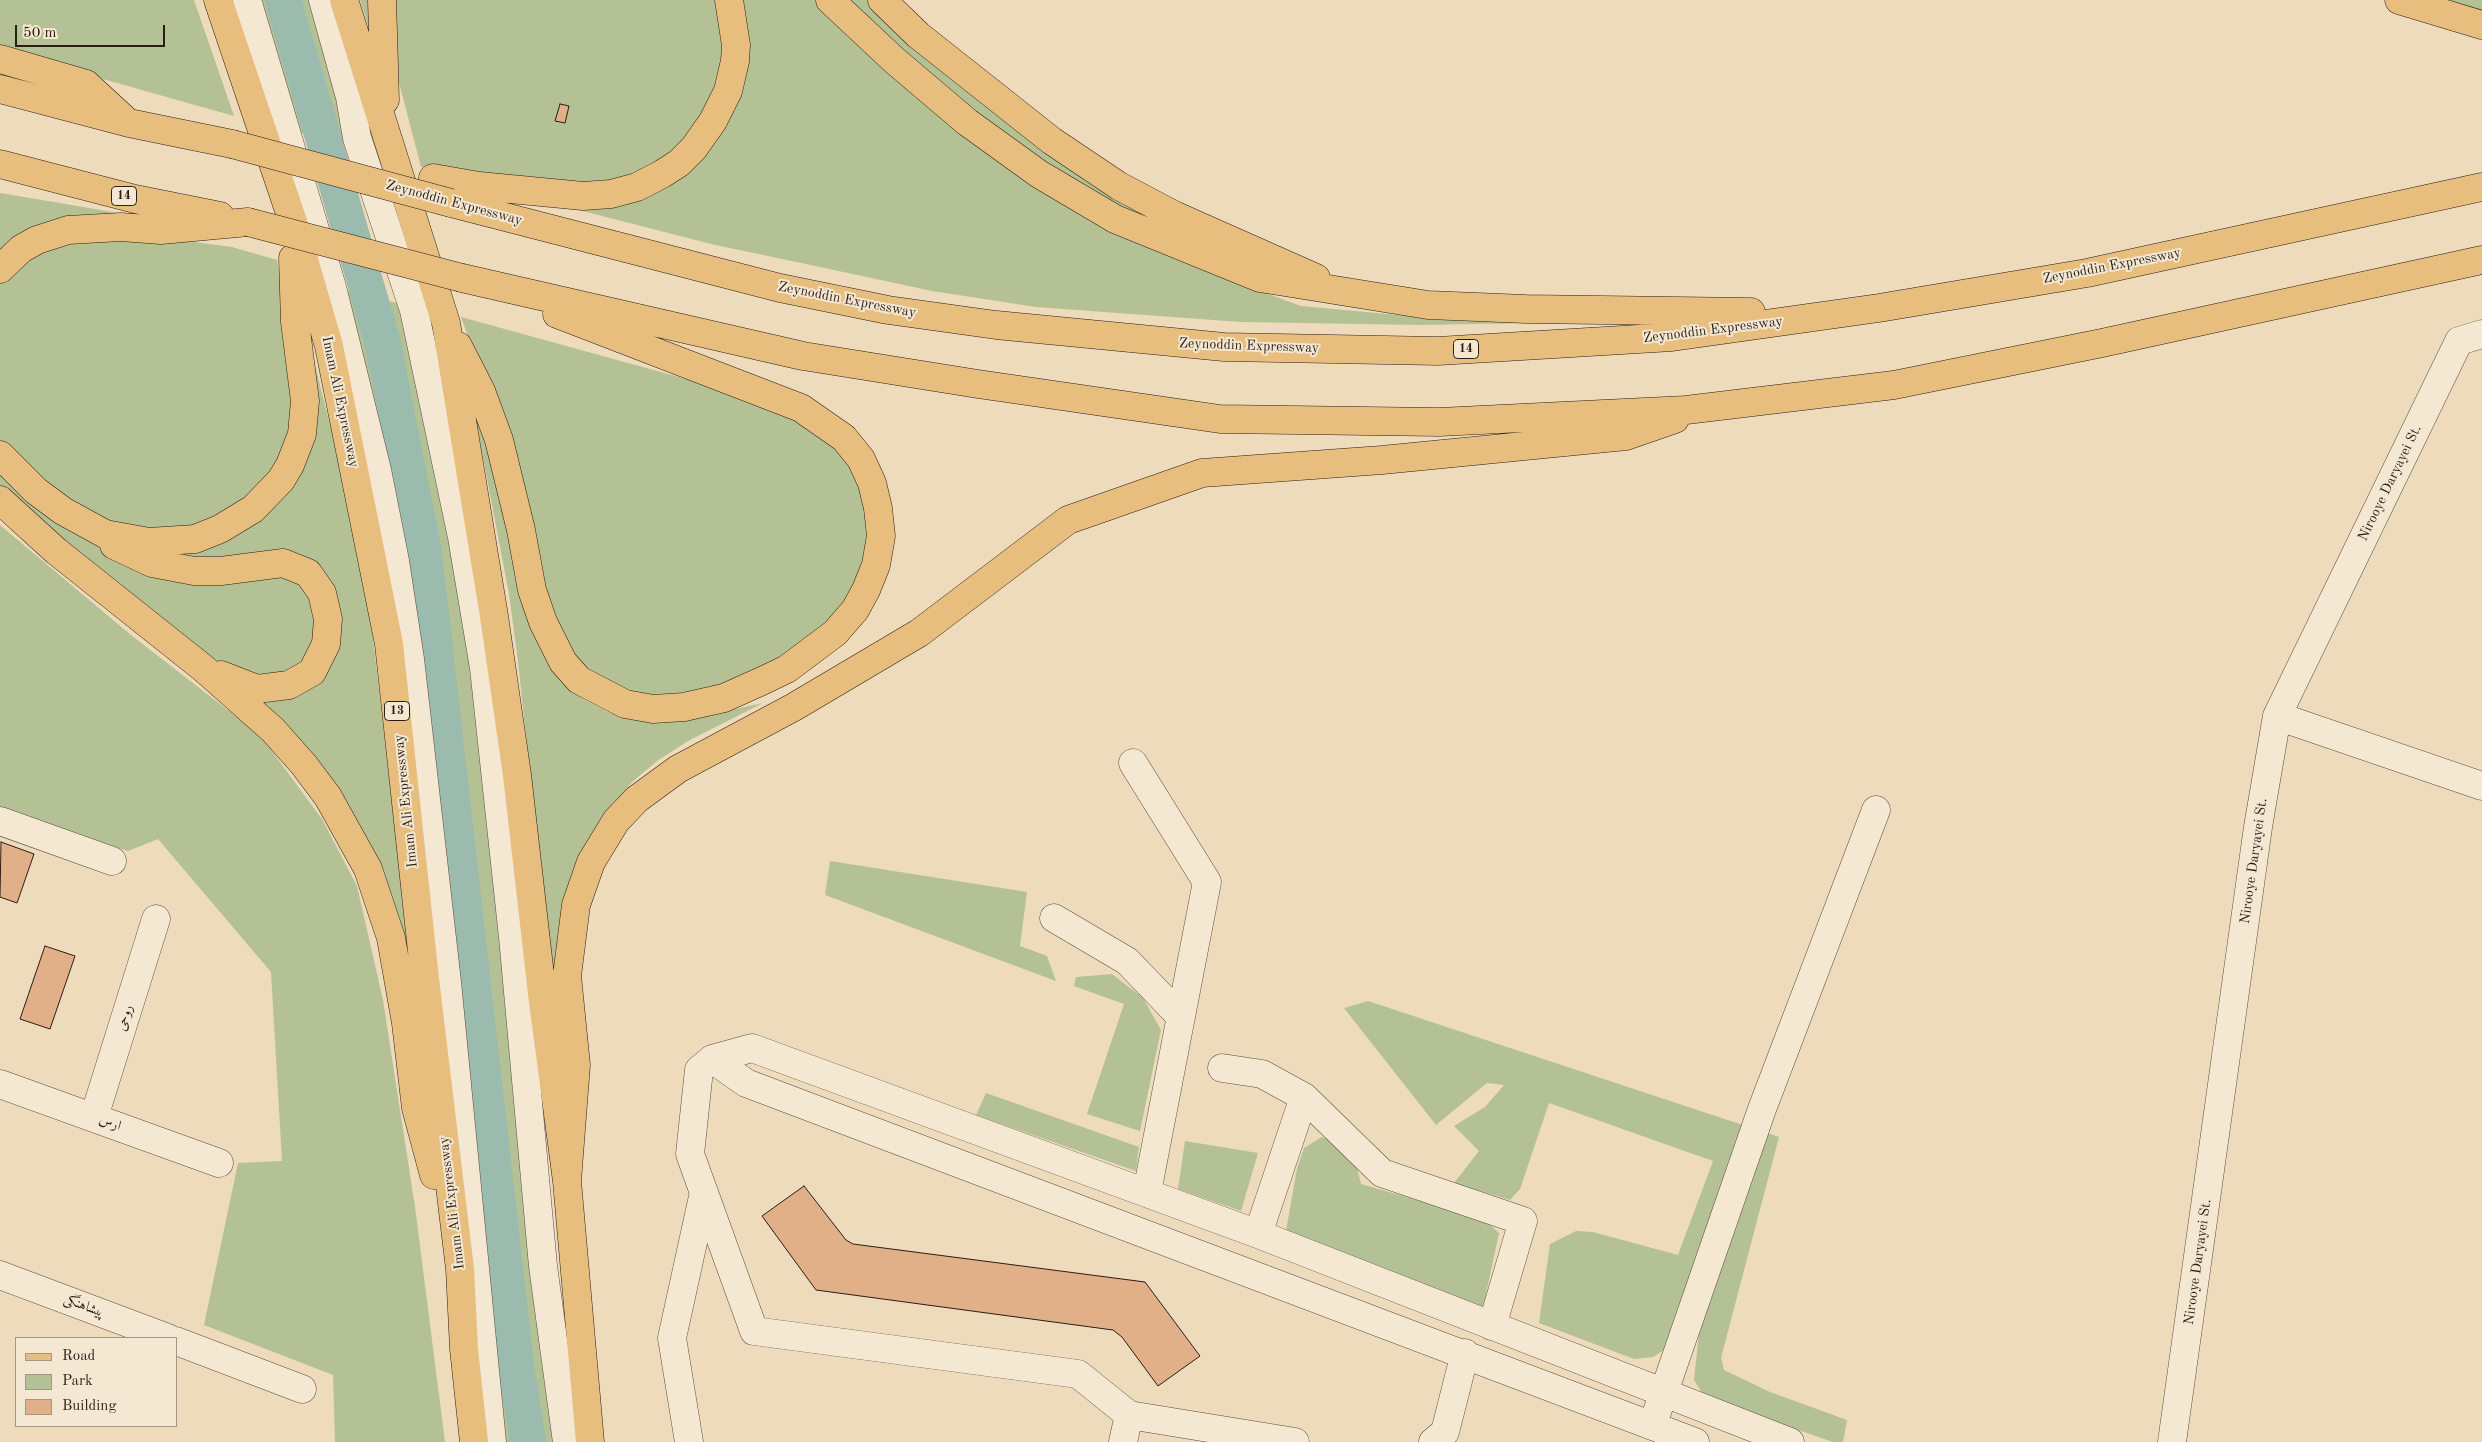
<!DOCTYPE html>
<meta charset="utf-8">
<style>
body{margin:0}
#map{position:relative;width:2482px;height:1442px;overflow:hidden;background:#eedbbb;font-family:"Old Standard TT",serif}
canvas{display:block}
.legend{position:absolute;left:15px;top:1337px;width:162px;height:90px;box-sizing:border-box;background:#f4e8d3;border:1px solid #a39787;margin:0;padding:6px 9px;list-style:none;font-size:15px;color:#291d16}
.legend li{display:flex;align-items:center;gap:10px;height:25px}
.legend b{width:25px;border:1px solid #a39787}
.scale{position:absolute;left:15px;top:25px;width:150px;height:22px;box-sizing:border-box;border:2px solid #291d16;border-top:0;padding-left:6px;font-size:15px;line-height:18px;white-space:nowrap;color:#291d16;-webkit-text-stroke:4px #f4e8d3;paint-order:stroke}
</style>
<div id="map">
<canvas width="2482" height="1442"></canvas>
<ul class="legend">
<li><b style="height:6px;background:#e7be7e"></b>Road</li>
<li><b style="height:14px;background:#b3c194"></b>Park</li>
<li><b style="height:14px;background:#e1b089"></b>Building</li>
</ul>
<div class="scale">50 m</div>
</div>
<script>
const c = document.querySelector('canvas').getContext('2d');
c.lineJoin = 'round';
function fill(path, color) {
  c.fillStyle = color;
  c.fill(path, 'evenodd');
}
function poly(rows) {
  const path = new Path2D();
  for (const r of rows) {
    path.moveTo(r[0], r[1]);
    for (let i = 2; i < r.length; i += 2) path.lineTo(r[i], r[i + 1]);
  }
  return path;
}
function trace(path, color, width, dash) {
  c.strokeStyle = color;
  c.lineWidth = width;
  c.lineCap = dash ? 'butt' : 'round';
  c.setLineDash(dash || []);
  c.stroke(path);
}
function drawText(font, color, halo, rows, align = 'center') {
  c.font = font + ' "Old Standard TT",Amiri,serif';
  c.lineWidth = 4;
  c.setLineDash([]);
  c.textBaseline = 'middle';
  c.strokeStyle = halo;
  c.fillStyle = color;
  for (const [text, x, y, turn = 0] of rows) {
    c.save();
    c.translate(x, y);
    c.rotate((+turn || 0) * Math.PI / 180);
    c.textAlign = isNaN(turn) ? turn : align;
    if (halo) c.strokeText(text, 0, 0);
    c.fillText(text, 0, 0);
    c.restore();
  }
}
const green = poly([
 [0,0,194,0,234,116,0,50],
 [251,0,318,0,354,148,284,128],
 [360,0,373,0,375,50],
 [391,0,719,0,724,56,712,103,690,138,652,170,599,187,443,171,421,167,396,71],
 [739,0,821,0,1141,243,1192,266,1301,306,1441,319,1593,322,1421,325,1241,322,1036,307,932,291,820,267,711,244,571,208,700,157],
 [847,0,868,0,934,59,1272,268,1097,199,956,100],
 [2431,0,2482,0,2482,14],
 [0,193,54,202,171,222,0,259],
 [148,236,232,247,277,260,295,373,298,421,264,491,185,534,112,527,62,500,0,442,0,284,9,274,49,244],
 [337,288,409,306,457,534,558,1442,498,1442],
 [461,317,690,380,767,405,833,440,858,473,871,530,859,586,809,644,705,694,643,698,607,686,578,661,549,611,508,447],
 [311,349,342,473,371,620,397,847,421,1085,372,850,169,628,0,487,0,468,133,549,278,496],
 [469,384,564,681,583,699,610,713,653,719,684,720,763,703,688,741,657,761,632,782,594,829,576,867,565,1105,518,661,509,594],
 [0,525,131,635,260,735,322,819,357,886,383,1000,415,1207,445,1442,335,1442,333,1375,204,1325,238,1163,282,1161,271,972,158,839,128,851,0,809],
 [830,861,1027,892,1020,946,1047,956,1056,981,825,895],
 [1112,974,1143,998,1161,1030,1140,1131,1087,1114,1124,1004,1074,986,1076,977],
 [1368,1001,1779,1137,1721,1358,1724,1370,1770,1392,1847,1420,1843,1442,1833,1442,1705,1398,1694,1380,1703,1295,1669,1347,1653,1357,1634,1359,1539,1323,1550,1244,1576,1231,1593,1232,1678,1255,1713,1161,1549,1103,1520,1189,1510,1200,1454,1183,1479,1151,1454,1126,1485,1107,1504,1085,1487,1083,1436,1125,1344,1008],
 [986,1093,1139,1147,1136,1171,976,1115],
 [1322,1137,1352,1149,1361,1184,1484,1219,1499,1233,1483,1308,1286,1231,1297,1169,1304,1148],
 [1185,1141,1258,1153,1241,1211,1178,1189]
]);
const river = poly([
 [283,0,382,340,424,553,516,1366,528,1442]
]);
const building = poly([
 [560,104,569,106,565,123,555,121,560,104],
 [1,842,34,854,17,903,0,897,1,842],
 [45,946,75,956,50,1029,20,1019,45,946],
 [804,1186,846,1240,853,1244,1145,1282,1200,1356,1158,1386,1122,1337,1113,1330,816,1290,762,1216,804,1186]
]);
const minor = poly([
 [247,0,332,287,377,470,395,561,410,659,447,982,492,1442],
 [323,0,350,97,357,138,414,310,462,537,484,668,513,937,543,1266,567,1442],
 [2277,716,2482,786],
 [1133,763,1207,882,1147,1192],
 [0,821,112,861],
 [1054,918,1127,961,1180,1016],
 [712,1059,746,1083,1695,1442],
 [1222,1068,1262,1074,1304,1097,1382,1173,1523,1221,1492,1326],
 [0,1084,219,1163],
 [94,1117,156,919],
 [1258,1234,1304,1097],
 [0,1275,168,1338],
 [176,1341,302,1389],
 [1657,1412,1762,1109,1876,810],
 [689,1442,672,1338,704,1192],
 [1123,1442,1129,1415],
 [1295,1442,1129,1415,1078,1374,754,1331,690,1154,699,1070,712,1059,752,1048,1258,1234,1790,1442],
 [1433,1442,1445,1432,1465,1353],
 [2172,1442,2258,827,2277,716,2459,341,2482,334]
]);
const major = poly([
 [2399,0,2482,25]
]);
const highway = poly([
 [218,0,293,222,329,346,389,644,425,979,460,1269,464,1349,474,1442],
 [344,0,446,323,494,616,517,775,543,1002,567,1181,590,1442],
 [382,0,385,100],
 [830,0,894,60,967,122,1039,174,1115,219,1260,278,1428,305,1526,309,1751,312],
 [882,0,918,35,1052,141,1119,186,1174,215,1316,278],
 [0,59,86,84,124,119],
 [0,89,129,123,232,144],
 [0,164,135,199,220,216],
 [433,178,479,186,583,196,611,194,637,187,662,174,679,163,694,148,713,121,728,91,735,61,736,45,729,0],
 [451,203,780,288,888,310,996,325,1224,347,1438,351,1672,337,1879,308,2087,273,2482,187],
 [0,269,21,249,37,240,68,230,121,227,161,230,248,222],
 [462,278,803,356,978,384,1220,419,1439,422,1686,410,1894,385,2102,343,2482,260],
 [458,346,481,391,499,440,521,530,532,590,543,622,563,662,579,680,625,704,653,709,684,707,724,698,762,681,787,669,835,633,855,610,866,590,876,565,881,536,878,508,872,483,861,459,844,438,801,408,557,314],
 [0,455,36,491,63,511,105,534,149,542,195,539,220,529,253,509,281,480,290,465,302,434,305,401,295,322,293,258],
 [0,500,56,551,203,668,273,730,304,765,328,797,368,869,391,938,406,1023,416,1108,434,1175],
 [114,545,152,563,194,571,221,571,283,563,308,573,322,593,328,619,326,644,312,672,289,685,257,689,221,675],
 [567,1181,576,1065,567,976,576,905,591,862,616,821,637,799,678,769,794,707,919,633,1068,520,1202,473,1382,460,1626,436,1675,419]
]);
const highwayBridge = poly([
 [232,144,451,203],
 [248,222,462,278]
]);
const shields = [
 [124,196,25],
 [1466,349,25],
 [397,711,25]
];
const shieldNames = [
 ["14",124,196],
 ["14",1466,349],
 ["13",397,711]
];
const streetNames = [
 ["Zeynoddin Expressway",454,203,15],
 ["Zeynoddin Expressway",2112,266,-11],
 ["Zeynoddin Expressway",847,300,11],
 ["Zeynoddin Expressway",1713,330,-7],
 ["Zeynoddin Expressway",1249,346,2],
 ["Imam Ali Expressway",340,402,78],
 ["Nirooye Daryayei St.",2390,483,-64],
 ["Imam Ali Expressway",406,801,-96],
 ["Nirooye Daryayei St.",2254,861,-82],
 ["روحی",125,1018,-73],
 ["ارس",110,1123,20],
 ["Imam Ali Expressway",452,1203,-97],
 ["Nirooye Daryayei St.",2198,1262,-82],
 ["پیشاهنگی",84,1306,21]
];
fill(green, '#b3c194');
trace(river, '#9abbad', 36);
fill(building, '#e1b089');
trace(building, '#291d16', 1);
trace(minor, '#5a4c3f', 29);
trace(major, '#291d16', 29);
trace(highway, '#291d16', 29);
trace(minor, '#f4e8d3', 28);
trace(major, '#e7be7e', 28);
trace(highway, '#e7be7e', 28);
trace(highwayBridge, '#291d16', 29, []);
trace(highwayBridge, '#e7be7e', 28);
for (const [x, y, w] of shields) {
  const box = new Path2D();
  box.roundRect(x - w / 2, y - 9.5, w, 19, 4);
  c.fillStyle = '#f4e8d3';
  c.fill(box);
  trace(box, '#291d16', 1);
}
drawText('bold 12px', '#291d16', null, shieldNames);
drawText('14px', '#291d16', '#f4e8d3', streetNames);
</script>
